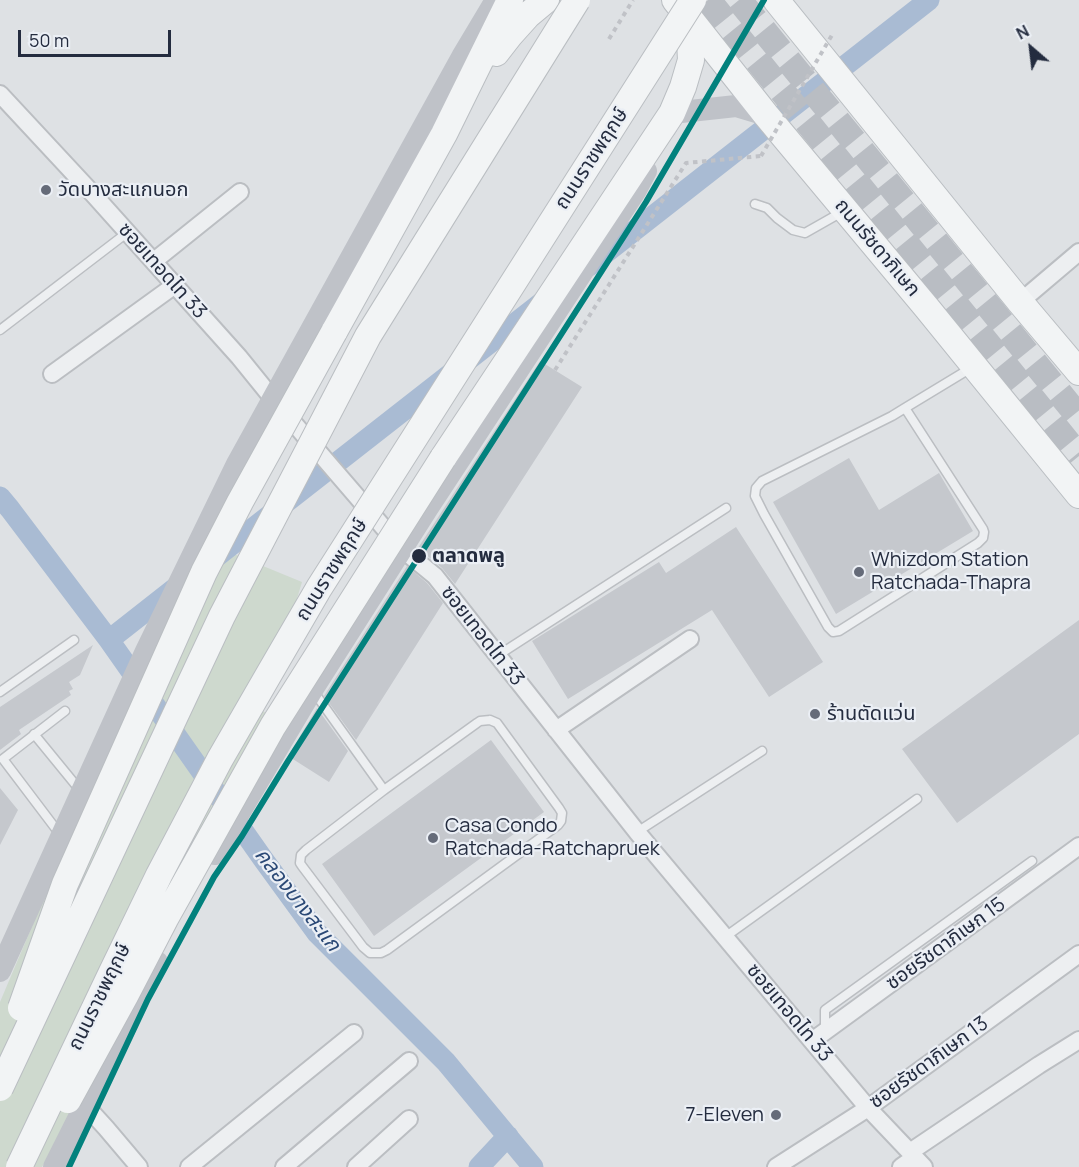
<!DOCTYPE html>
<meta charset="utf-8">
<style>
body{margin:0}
#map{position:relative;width:1079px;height:1167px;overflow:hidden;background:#dee1e4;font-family:Manrope,sans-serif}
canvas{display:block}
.north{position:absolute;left:1001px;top:18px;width:60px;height:60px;-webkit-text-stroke:4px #ebeff5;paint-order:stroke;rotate:332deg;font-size:16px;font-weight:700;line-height:24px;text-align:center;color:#242c3f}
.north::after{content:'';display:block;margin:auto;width:21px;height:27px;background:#242c3f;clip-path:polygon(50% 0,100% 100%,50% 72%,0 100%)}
.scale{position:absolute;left:18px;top:30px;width:153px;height:27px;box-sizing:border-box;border:3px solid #242c3f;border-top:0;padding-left:8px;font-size:18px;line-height:21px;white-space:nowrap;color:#242c3f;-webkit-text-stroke:4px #ebeff5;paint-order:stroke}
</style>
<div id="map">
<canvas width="1079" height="1167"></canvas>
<div class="north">N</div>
<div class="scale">50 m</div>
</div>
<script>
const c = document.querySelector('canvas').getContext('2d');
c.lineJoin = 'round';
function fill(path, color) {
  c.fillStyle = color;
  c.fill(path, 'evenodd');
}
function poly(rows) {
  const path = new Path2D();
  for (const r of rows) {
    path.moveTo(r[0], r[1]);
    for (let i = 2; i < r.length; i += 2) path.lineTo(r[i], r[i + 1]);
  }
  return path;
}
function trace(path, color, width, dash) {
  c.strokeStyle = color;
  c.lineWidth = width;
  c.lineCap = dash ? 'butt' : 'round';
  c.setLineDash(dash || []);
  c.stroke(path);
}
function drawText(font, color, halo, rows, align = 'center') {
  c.font = font + ' Manrope,"Noto Sans Thai",sans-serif';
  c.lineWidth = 4.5;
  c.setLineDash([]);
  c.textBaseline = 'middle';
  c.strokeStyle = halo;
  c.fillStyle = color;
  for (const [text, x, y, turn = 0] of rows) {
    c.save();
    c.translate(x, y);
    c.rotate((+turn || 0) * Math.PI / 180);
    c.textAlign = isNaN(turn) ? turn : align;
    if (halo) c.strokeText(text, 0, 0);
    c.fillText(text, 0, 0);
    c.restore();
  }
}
const green = poly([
 [207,543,302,582,263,711,282,725,42,1167,0,1167,0,1002,47,891]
]);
const canal = poly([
 [589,266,929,0],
 [0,497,10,509,109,640,263,859,317,933,446,1062,533,1167],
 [211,561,541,303],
 [109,640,179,585],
 [479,1167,508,1136]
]);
const building = poly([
 [540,361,582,387,455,584,442,568,418,548],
 [849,458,879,510,939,473,973,531,836,614,773,502],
 [736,527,823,662,769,697,712,610,568,699,532,641,659,562,666,573],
 [407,566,427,583,443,603,356,740,324,696],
 [1079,620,1079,734,957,823,902,749],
 [93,645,80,675,69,682,73,689,69,691,71,695,19,730,21,734,0,750,0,707],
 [317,708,348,751,329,782,288,756],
 [491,740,544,812,374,936,322,864],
 [0,788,18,810,0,845]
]);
const primaryTunnel = poly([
 [708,0,1079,456],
 [739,0,1079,417]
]);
const path = poly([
 [609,39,633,0],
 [555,370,686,163,761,156]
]);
const lane = poly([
 [755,204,767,208,777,218,793,230,805,233,842,212],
 [0,330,128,232],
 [905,408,983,529,984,532,983,538,978,543,839,631,833,632,828,627,764,514,755,496,756,488,762,481,892,416,905,408,971,368],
 [497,656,726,508],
 [0,692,74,640],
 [314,692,384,790],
 [490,720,497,723,559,808,562,813,561,821,558,825,387,950,381,953,370,953,363,947,302,866,300,863,301,855,306,850,384,790,477,723,480,721,490,720],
 [34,734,79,789],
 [637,832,762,751],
 [59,833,3,759,65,711],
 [725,937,917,799],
 [825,1031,825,1010,1032,861]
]);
const street = poly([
 [0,94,93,194,239,357,273,399,402,549,435,576,637,832,868,1108,924,1167],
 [154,261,240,192],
 [1020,302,1079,252],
 [52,374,175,285],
 [556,730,690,639],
 [812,1041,1079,846],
 [85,1105,106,1128,139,1167],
 [910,1152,1039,1065,1079,1040],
 [189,1167,354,1033],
 [284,1167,409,1061],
 [356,1167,409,1119],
 [776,1167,868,1108,1079,954],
 [901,1167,915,1157]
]);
const secondary = poly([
 [666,128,672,113,736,106,766,115],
 [215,854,312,690,427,509,636,190,646,171],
 [0,971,146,651,237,464,462,57,496,0],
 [54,1167,157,962]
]);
const primary = poly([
 [675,0,766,115,927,308,1079,495],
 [776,0,1020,302,1079,372],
 [496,53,510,35,528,15,546,0],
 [334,332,444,134,510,0],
 [443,458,672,113,683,87,691,60,690,41,687,24,682,16]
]);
const pathBridge = poly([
 [761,156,832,35]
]);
const primaryBridge = poly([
 [21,1008,65,884,204,572,240,502,334,332],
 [0,1088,222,616,368,336,577,0],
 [68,1100,125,996,165,919,273,726,443,458],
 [19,1167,111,974,159,875,220,759,269,674,319,588,693,0]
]);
const metro1 = poly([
 [69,1167,148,999,214,877,242,836,288,761,646,202,764,0]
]);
const markers = [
 [46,190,6,"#656b79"],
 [419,556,8,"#242c3f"],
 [859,572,6,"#656b79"],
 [815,714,6,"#656b79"],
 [433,838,6,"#656b79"],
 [776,1115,6,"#656b79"]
];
const streetNames = [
 ["ถนนราชพฤกษ์",592,159,-57],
 ["ถนนรัชดาภิเษก",877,248,50],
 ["ซอยเทอดไท 33",162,271,48],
 ["ถนนราชพฤกษ์",332,570,-58],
 ["ซอยเทอดไท 33",482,636,52],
 ["ซอยรัชดาภิเษก 15",946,944,-36],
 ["ถนนราชพฤกษ์",100,997,-64],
 ["ซอยเทอดไท 33",789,1013,50],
 ["ซอยรัชดาภิเษก 13",929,1063,-36]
];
const poiNames = [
 ["วัดบางสะแกนอก",58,190],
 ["Whizdom Station",871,560],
 ["Ratchada-Thapra",871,583],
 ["ร้านตัดแว่น",827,714],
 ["Casa Condo",445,826],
 ["Ratchada-Ratchapruek",445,849],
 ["7-Eleven",764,1115,"right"]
];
const stopNames = [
 ["ตลาดพลู",432,556]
];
const waterNames = [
 ["คลองบางสะแก",297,900,52]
];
fill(green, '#ced9ce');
trace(canal, '#a9bbd3', 21);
fill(building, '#c5c8cd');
trace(primaryTunnel, '#b9bdc3', 26, [26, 13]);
trace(lane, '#bbbec2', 11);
trace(street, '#bbbec2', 20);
trace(primary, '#babec2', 28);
trace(path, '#c0c2c7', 4, [4.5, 4.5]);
trace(lane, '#edeff1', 8);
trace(street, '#edeff1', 16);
trace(secondary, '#bfc2c8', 22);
trace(primary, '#f2f4f5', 26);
trace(primaryBridge, '#babec2', 28, []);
trace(pathBridge, '#c0c2c7', 4, [4.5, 4.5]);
trace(primaryBridge, '#f2f4f5', 26);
trace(metro1, '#02817d', 6);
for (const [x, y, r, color] of markers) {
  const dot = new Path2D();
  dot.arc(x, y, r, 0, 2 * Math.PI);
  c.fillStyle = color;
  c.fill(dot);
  trace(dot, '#ebeff5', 2);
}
drawText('20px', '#242c3f', '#ebeff5', streetNames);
drawText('20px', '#242c3f', '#ebeff5', poiNames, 'left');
drawText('bold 20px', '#242c3f', '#ebeff5', stopNames, 'left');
drawText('italic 21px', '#2b4976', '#ebeff5', waterNames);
</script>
